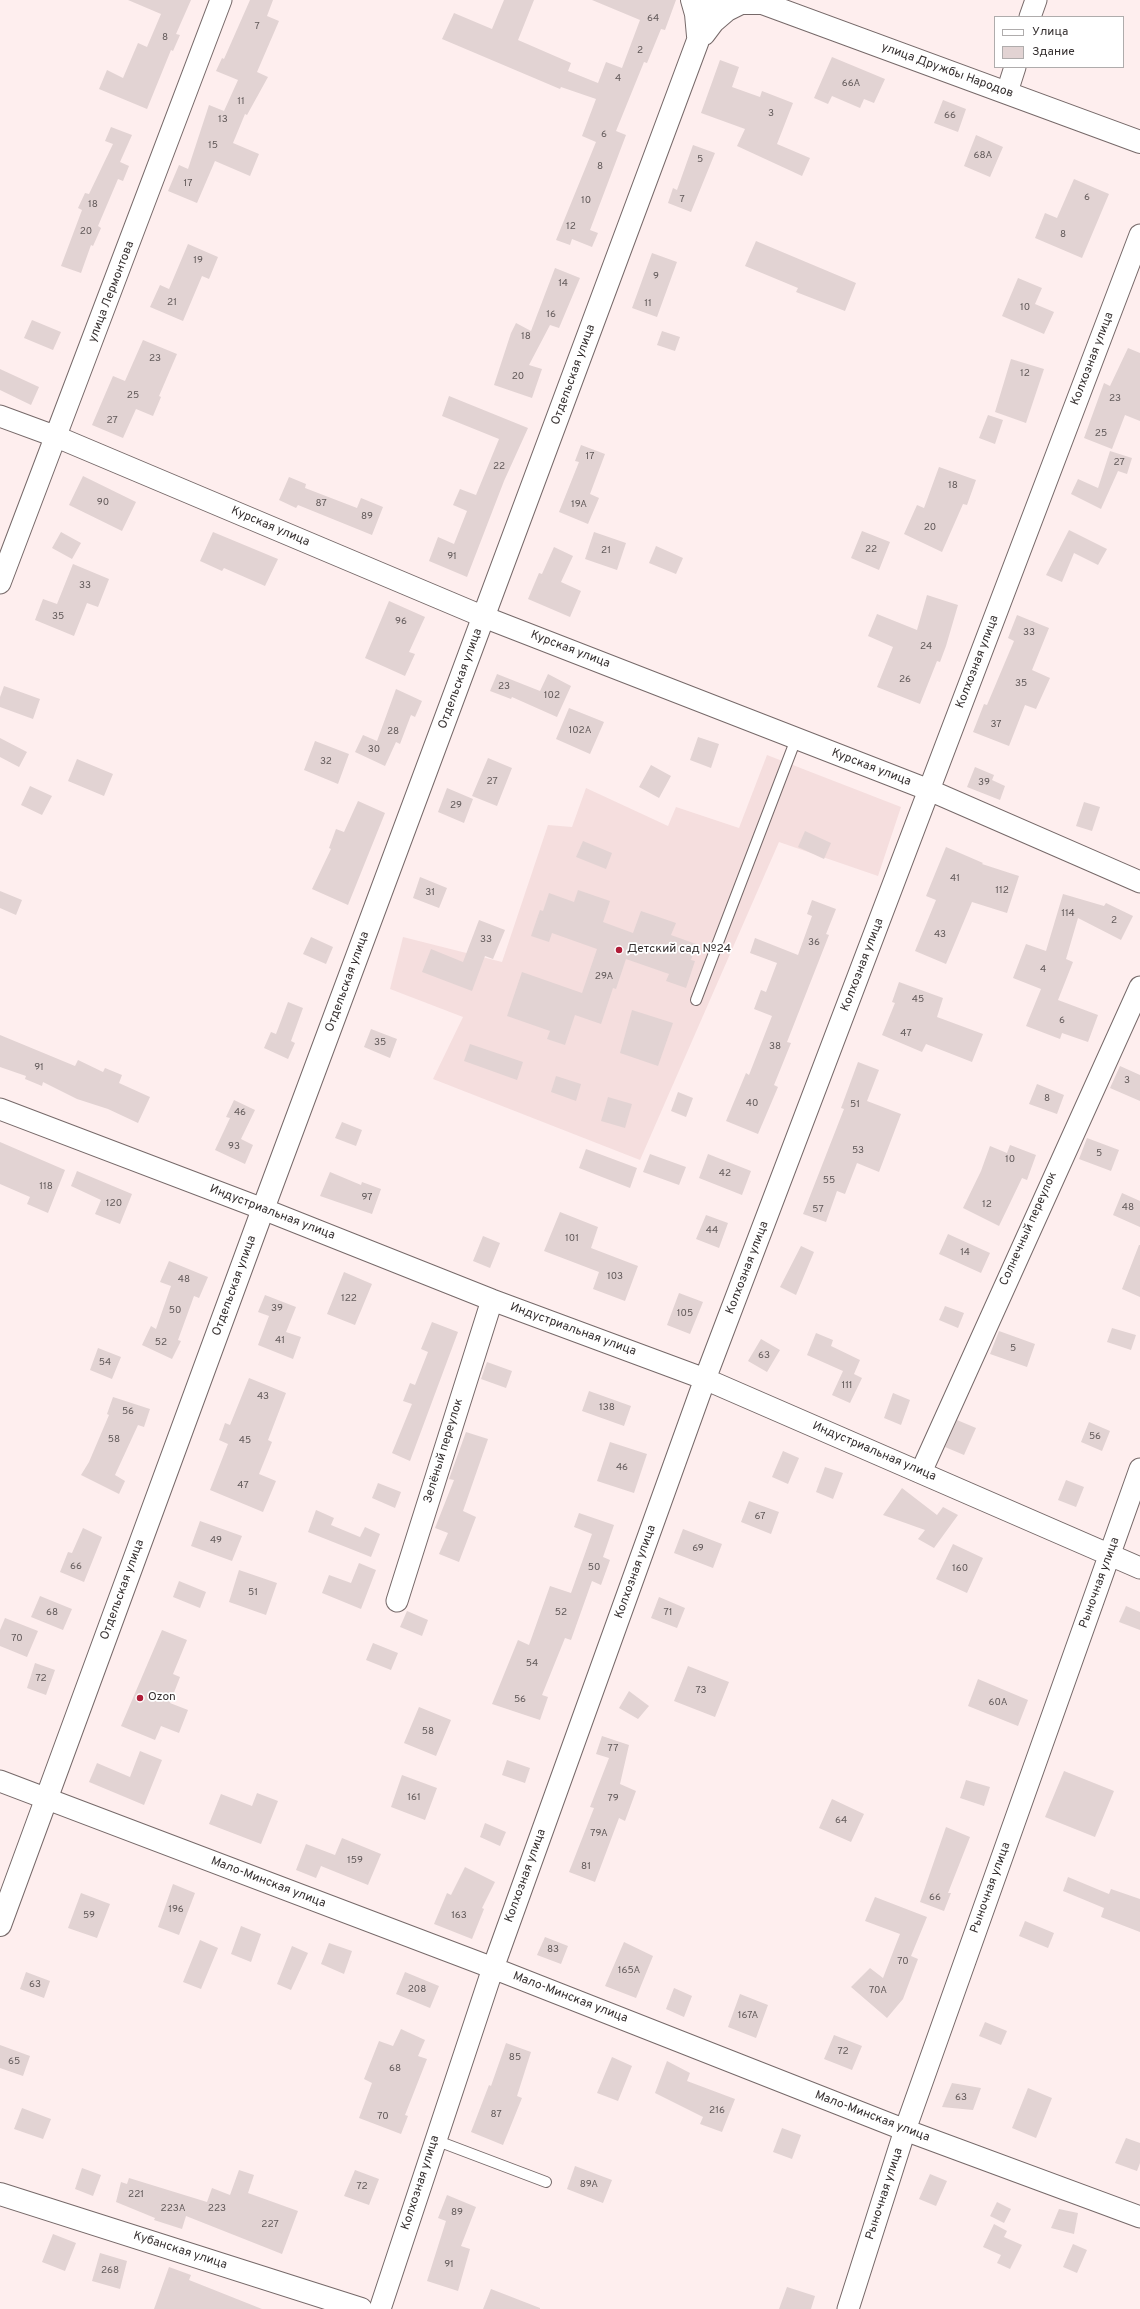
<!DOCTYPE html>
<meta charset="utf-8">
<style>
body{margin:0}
#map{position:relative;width:1140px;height:2309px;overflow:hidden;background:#feeeee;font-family:Overpass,sans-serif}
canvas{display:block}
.legend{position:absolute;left:994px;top:16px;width:130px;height:52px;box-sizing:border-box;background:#fff;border:1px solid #afacac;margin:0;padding:5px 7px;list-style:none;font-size:12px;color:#363030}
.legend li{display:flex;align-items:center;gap:8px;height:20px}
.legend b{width:20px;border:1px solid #afacac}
</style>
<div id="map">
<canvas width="1140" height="2309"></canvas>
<ul class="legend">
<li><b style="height:5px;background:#fff"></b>Улица</li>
<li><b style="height:11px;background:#e2d3d3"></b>Здание</li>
</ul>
</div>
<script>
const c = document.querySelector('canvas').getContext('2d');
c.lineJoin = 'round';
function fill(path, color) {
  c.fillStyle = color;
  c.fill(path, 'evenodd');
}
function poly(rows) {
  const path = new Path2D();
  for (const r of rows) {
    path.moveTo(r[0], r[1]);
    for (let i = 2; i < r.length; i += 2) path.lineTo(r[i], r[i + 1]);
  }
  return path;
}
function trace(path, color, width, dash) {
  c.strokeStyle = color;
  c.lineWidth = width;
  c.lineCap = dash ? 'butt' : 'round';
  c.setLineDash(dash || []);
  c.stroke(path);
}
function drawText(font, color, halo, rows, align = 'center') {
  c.font = font + ' Overpass,sans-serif';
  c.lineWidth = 3.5;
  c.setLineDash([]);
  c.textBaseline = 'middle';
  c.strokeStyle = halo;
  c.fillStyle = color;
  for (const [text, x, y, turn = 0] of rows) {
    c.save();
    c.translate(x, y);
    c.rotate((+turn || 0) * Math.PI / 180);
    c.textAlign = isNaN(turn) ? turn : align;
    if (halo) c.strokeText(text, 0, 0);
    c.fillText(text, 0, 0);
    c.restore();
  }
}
const built = poly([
 [767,755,901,807,878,876,779,842,640,1160,433,1079,463,1017,390,989,403,937,502,962,548,825,572,827,586,788,668,826,676,807,739,828]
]);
const building = poly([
 [128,0,191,0,176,34,180,35,173,51,171,50,147,109,99,89,107,70,123,78,138,43,147,47,161,14],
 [250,0,273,0,267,16,279,21,257,72,268,77,247,115,245,114,233,143,259,154,250,176,215,161,197,203,168,191,179,165,188,169,209,105,224,111,238,80,216,71,222,58,224,59],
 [504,0,534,0,518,40,571,63,568,71,598,83,606,62,622,68,640,20,592,0,676,0,665,30,661,29,647,63,644,62,616,131,626,135,590,230,598,233,592,247,572,239,570,245,556,240,596,142,582,136,596,99,561,87,560,89,442,39,454,13,492,29],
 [832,57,885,79,874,103,864,99,860,108,832,96,828,104,814,98],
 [720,60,739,67,732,87,760,97,762,91,793,103,777,144,810,158,802,176,737,146,745,129,701,113],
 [943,100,966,109,958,132,934,123],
 [111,127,132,135,120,162,129,166,123,181,118,179,98,226,101,228,93,246,91,245,81,273,61,266,82,210,78,208,85,193,89,194,113,144,105,141],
 [976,135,1003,147,990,177,964,166],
 [693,145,715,153,691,212,668,203,673,188,677,190],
 [1074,179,1109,194,1082,258,1035,238,1045,213,1057,218],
 [756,241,856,283,845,311,796,292,798,288,745,266],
 [188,244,218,257,209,279,202,276,183,321,150,307,160,285,169,289],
 [652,253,677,262,657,317,632,308],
 [555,268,580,278,559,328,550,325,529,365,542,369,532,398,494,385,511,333,516,323,531,331],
 [1018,278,1042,288,1035,304,1054,312,1044,334,1002,316],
 [32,320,61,332,53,350,24,338],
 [662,331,680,337,675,351,657,345],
 [143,340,177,354,159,396,161,397,153,416,136,409,123,438,92,425,113,376,125,381],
 [1128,348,1140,353,1140,421,1125,415,1112,449,1084,438,1104,383,1110,386],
 [1011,359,1044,369,1026,423,995,412],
 [0,369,39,387,31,405,0,390],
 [449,396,528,428,504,481,467,577,429,561,438,537,454,544,467,511,453,505,460,489,476,495,499,439,442,416],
 [988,415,1003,420,995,444,979,438],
 [581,445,605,454,590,494,599,498,588,524,559,512,579,462,575,461],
 [1110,451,1132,458,1127,474,1118,471,1101,509,1071,494,1078,479,1098,488],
 [939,467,976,480,967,505,963,504,942,552,904,534,917,505,924,508],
 [83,476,136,502,122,531,69,505],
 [289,477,306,484,305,488,357,508,361,498,383,507,372,535,298,505,296,508,279,500],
 [1069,530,1107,549,1098,565,1074,553,1062,582,1046,575],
 [862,531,890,542,879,570,851,558],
 [61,532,81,543,72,559,52,548],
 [213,532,278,559,265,586,224,568,222,571,200,561],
 [594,532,626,543,617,570,585,559],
 [656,546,683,558,676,574,649,563],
 [554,547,573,556,561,582,581,591,570,617,528,599,539,573,542,574],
 [73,564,109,579,98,607,87,603,74,636,35,620,43,599,57,604],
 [927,595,958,605,946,646,940,662,937,661,920,704,877,687,893,647,868,636,877,614,917,630],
 [389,601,425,617,409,652,415,654,405,676,365,658],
 [1017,615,1049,628,1032,670,1050,678,1036,709,1025,705,1009,746,973,732,984,704,987,705,1014,641,1008,638],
 [497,674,540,691,548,674,571,686,557,717,512,697,511,699,490,691],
 [4,686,40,699,33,719,0,707,0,697],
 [396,689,422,701,415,717,411,715,400,744,396,742,385,766,355,752,363,735,377,741],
 [569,708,604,722,590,754,556,739],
 [698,737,719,744,711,768,690,760],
 [0,738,27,752,19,767,0,757],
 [315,741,349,754,338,784,304,770],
 [488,758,512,768,497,806,472,796],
 [77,759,113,774,104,796,68,781],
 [651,765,671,776,659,798,639,787],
 [975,767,994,775,992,780,1005,786,1000,800,967,787],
 [30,786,52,796,42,815,21,805],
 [447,788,473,799,464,823,438,812],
 [358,801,385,813,348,905,312,889,331,849,329,848,336,829,344,832],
 [1084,802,1100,807,1092,831,1076,826],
 [805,831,831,843,824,859,798,847],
 [583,841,612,853,606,869,576,857],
 [946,847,983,863,982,864,1019,876,1007,913,972,902,946,964,915,951,936,900,926,896],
 [420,877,447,888,439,908,413,898],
 [578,890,610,901,603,922,633,933,641,911,676,923,671,935,696,944,691,960,695,961,686,988,666,981,669,974,626,959,616,989,613,988,601,1024,575,1015,565,1045,547,1039,550,1031,507,1016,522,972,582,993,597,949,552,933,549,942,531,936,540,910,543,911,549,893,574,902],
 [0,891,22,900,16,915,0,908],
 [1063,894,1104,906,1106,903,1133,916,1121,940,1078,918,1066,959,1073,962,1058,1000,1098,1015,1088,1042,1062,1033,1060,1039,1026,1026,1041,989,1013,978,1026,944,1046,951],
 [812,900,836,909,826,934,829,935,787,1042,791,1043,774,1085,778,1087,758,1134,726,1121,746,1073,749,1075,772,1016,754,1009,761,990,766,992,777,963,750,953,755,938,798,955,812,916,807,914],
 [479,920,505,930,493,959,485,956,472,991,422,972,431,949,463,962],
 [311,937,333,947,326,964,303,954],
 [899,982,943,998,937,1017,983,1034,972,1062,926,1044,922,1052,882,1035,895,1003,892,1002],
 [288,1002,303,1008,291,1041,295,1043,288,1059,264,1048,271,1032,276,1034],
 [632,1010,673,1023,658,1066,620,1053],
 [371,1029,397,1039,390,1058,364,1047],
 [0,1035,75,1066,78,1060,103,1072,105,1068,122,1075,119,1083,150,1097,138,1123,108,1109,77,1099,43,1082,42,1086,25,1079,26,1076,0,1067],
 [470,1044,523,1062,517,1080,464,1061],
 [858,1062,879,1070,867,1101,901,1114,879,1172,857,1163,845,1194,837,1191,826,1222,803,1214,844,1109,841,1108],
 [1120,1066,1140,1075,1140,1101,1110,1088],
 [556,1076,581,1084,576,1101,551,1092],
 [1037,1084,1064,1095,1057,1114,1029,1104],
 [678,1092,693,1098,686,1117,671,1111],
 [608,1097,632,1104,625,1128,601,1121],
 [234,1100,255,1110,241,1139,253,1145,245,1164,215,1150,230,1118,226,1117],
 [342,1122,362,1130,356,1146,335,1138],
 [1087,1138,1119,1150,1111,1171,1079,1159],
 [0,1142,65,1170,48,1213,27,1204,30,1197,0,1184],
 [1010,1145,1036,1155,1027,1180,1022,1178,999,1226,963,1208,981,1171,990,1146,1007,1153],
 [586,1149,637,1168,630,1188,579,1168],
 [650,1154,686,1167,679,1185,643,1172],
 [708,1154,751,1171,742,1195,699,1178],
 [77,1171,132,1194,120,1224,95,1214,101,1200,71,1186],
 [330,1172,361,1185,362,1182,381,1189,372,1214,320,1196],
 [1122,1193,1140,1201,1140,1227,1113,1215],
 [560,1212,598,1227,591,1248,638,1266,625,1301,593,1289,599,1272,544,1251],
 [706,1215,728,1223,719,1248,696,1239],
 [948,1234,990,1253,981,1273,939,1254],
 [483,1236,500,1243,490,1268,473,1261],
 [1139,1245,1140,1245,1140,1297,1122,1289],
 [801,1246,814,1252,796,1295,780,1287],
 [169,1261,208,1277,199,1298,194,1296,178,1340,181,1341,172,1359,142,1345,151,1326,156,1329,171,1286,160,1282],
 [344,1272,372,1284,355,1325,327,1314],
 [679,1293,703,1302,690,1334,667,1325],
 [265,1295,296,1307,286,1332,301,1337,293,1359,258,1345,269,1316,258,1312],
 [945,1306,964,1313,958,1328,939,1320],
 [432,1322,458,1332,410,1461,392,1453,412,1404,403,1401,410,1383,415,1385,428,1352,421,1349],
 [1112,1328,1136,1335,1131,1350,1107,1342],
 [999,1331,1035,1344,1027,1367,990,1354],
 [816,1333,833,1340,831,1346,860,1360,854,1374,862,1378,850,1403,832,1395,843,1371,807,1355],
 [761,1339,780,1350,767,1372,748,1361],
 [98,1348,121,1357,112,1379,90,1370],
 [487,1362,512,1371,506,1388,481,1379],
 [249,1378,286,1393,268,1440,272,1442,259,1474,276,1481,263,1512,210,1490,228,1444,219,1440,225,1423,230,1425],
 [589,1391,631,1406,624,1426,582,1411],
 [893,1393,910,1400,901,1425,884,1418],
 [113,1397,150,1409,144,1427,138,1425,115,1475,125,1481,119,1494,81,1475,89,1462,109,1415,107,1414],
 [957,1420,976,1428,964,1455,945,1447],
 [1089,1422,1110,1431,1102,1451,1081,1442],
 [466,1432,488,1439,463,1511,476,1517,459,1562,439,1554,448,1533,435,1528,454,1480,449,1479],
 [610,1442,647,1454,634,1493,597,1481],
 [783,1451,799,1458,788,1484,772,1477],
 [825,1467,843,1473,833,1499,816,1492],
 [1066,1480,1084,1487,1076,1507,1058,1500],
 [378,1483,401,1492,395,1508,372,1498],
 [902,1488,937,1515,943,1507,958,1515,934,1548,918,1539,925,1530,883,1515],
 [749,1501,779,1512,771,1534,741,1522],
 [316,1510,334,1518,331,1525,360,1537,365,1527,380,1534,371,1557,308,1532],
 [579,1513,614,1525,603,1557,610,1560,601,1585,592,1581,571,1640,565,1638,542,1695,548,1697,540,1720,492,1704,518,1640,529,1645,550,1586,571,1593,592,1534,574,1527],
 [200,1521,242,1536,232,1561,191,1546],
 [83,1528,102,1537,84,1582,60,1572,68,1552,72,1553],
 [683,1529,722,1544,713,1568,674,1553],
 [953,1544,983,1558,967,1593,936,1579],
 [359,1563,376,1570,361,1609,322,1593,329,1575,351,1583],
 [239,1570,277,1583,266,1615,229,1602],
 [179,1581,206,1592,200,1608,173,1597],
 [40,1596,72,1609,63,1630,31,1617],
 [659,1597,685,1608,677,1628,651,1618],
 [1126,1606,1140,1612,1140,1630,1119,1622],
 [407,1611,428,1620,422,1636,400,1627],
 [5,1618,38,1631,27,1657,0,1646,0,1630],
 [162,1630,187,1640,173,1674,180,1677,170,1703,188,1710,179,1733,161,1726,155,1740,121,1726],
 [373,1643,398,1653,391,1670,366,1660],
 [35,1663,55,1670,46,1695,27,1688],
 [688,1666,729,1682,715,1717,674,1701],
 [978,1679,1028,1700,1018,1726,968,1706],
 [629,1691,649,1706,638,1719,619,1708],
 [419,1707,451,1720,436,1756,404,1743],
 [602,1736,629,1745,620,1784,636,1791,625,1821,619,1818,595,1882,569,1872,594,1808,590,1807,609,1758,596,1754],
 [140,1751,162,1760,144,1805,89,1782,97,1763,130,1777],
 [507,1760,530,1768,525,1783,502,1775],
 [1064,1771,1114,1791,1095,1837,1045,1817],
 [402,1775,437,1788,425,1820,391,1807],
 [966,1780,990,1787,984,1806,960,1798],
 [257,1793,278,1801,261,1844,209,1824,221,1794,252,1806],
 [832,1799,864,1814,851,1842,819,1828],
 [485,1823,506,1832,500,1846,480,1837],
 [946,1827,970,1837,948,1893,951,1893,944,1911,920,1902],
 [342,1838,381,1854,368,1885,321,1866,316,1878,296,1870,306,1844,335,1855],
 [465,1867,495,1882,482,1908,484,1909,472,1939,434,1924,447,1893,451,1895],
 [1068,1877,1109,1894,1111,1889,1140,1899,1140,1932,1101,1917,1104,1908,1063,1891],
 [173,1884,195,1893,179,1935,158,1927],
 [81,1893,110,1904,97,1938,68,1928],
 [875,1897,927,1917,911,1956,918,1959,903,1999,887,2018,851,1987,870,1968,883,1978,900,1934,865,1921],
 [1025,1921,1054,1933,1048,1948,1019,1936],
 [241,1926,261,1934,251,1962,231,1954],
 [545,1937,568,1946,561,1964,537,1955],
 [200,1940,218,1948,201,1989,183,1982],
 [624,1942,653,1956,636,1998,605,1986],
 [329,1943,352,1951,344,1974,321,1964],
 [292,1946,308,1953,291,1990,277,1984],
 [26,1972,50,1981,44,1998,20,1989],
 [405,1972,439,1986,430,2008,396,1994],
 [674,1988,692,1996,684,2017,666,2009],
 [740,1994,768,2005,756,2038,728,2027],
 [985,2022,1007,2031,1001,2045,979,2036],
 [401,2029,425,2040,418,2056,427,2059,405,2115,408,2116,401,2134,359,2118,372,2083,364,2079,379,2041,393,2046],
 [834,2035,862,2046,852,2070,824,2059],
 [506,2043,531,2052,517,2096,522,2098,503,2145,471,2132,489,2085,491,2086],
 [0,2045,30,2056,23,2076,0,2068],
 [612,2057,632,2066,618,2101,597,2093],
 [667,2061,690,2073,687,2081,735,2099,722,2132,700,2124,703,2117,655,2093],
 [952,2083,981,2088,973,2110,942,2107],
 [1028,2088,1052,2098,1036,2138,1012,2128],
 [22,2108,51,2119,43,2139,14,2129],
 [782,2128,801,2135,792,2159,773,2152],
 [1126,2138,1140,2143,1140,2163,1137,2171,1115,2163],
 [575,2166,612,2180,603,2203,567,2189],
 [82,2168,101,2175,93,2196,75,2189],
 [239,2170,254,2175,248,2193,298,2211,282,2254,186,2216,182,2229,154,2220,155,2218,116,2202,121,2182,127,2184,129,2178,207,2202,212,2188,230,2195],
 [355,2170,379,2179,369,2205,344,2196],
 [930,2174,947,2181,936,2206,919,2199],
 [447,2195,476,2207,461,2246,470,2249,458,2291,427,2281,446,2221,438,2218],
 [997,2202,1011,2209,1004,2223,990,2216],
 [1059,2209,1078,2213,1074,2234,1051,2228],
 [994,2224,1007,2231,1004,2237,1022,2245,1010,2269,997,2263,1001,2255,983,2247],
 [53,2234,76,2243,65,2271,42,2262],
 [1073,2244,1087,2250,1077,2273,1063,2267],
 [100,2253,127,2261,120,2289,92,2281],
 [169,2267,191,2275,189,2280,262,2309,154,2309],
 [787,2287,815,2296,811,2309,779,2309],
 [491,2289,540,2308,540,2309,483,2309]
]);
const service = poly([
 [696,1000,796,739],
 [435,2140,546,2182]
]);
const minor = poly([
 [1030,17,1036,0],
 [1007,92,1015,67],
 [0,416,57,437,484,617,929,790,1140,882],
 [0,583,221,0],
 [0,1109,263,1209,492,1300,705,1379,1140,1568],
 [921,1472,1140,987],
 [397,1601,492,1300],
 [0,1781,493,1968,905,2130,1140,2217],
 [380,2309,493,1968,705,1379,1140,235],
 [848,2309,905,2130,1140,1469]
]);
const tertiary = poly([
 [692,0,696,14,698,36],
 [754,0,1140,142],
 [704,34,713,22,727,10,741,3,762,3],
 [0,1925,263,1209,713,0],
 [0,2194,361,2309]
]);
const markers = [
 [619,950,4,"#b01d38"],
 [140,1698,4,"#b01d38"]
];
const numberNames = [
 ["64",653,19],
 ["7",257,27],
 ["8",165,38],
 ["2",640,51],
 ["4",618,79],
 ["66А",851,84],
 ["11",241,102],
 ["3",771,114],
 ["66",950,116],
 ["13",223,120],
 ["6",604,135],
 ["15",213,146],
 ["68А",983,156],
 ["5",700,160],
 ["8",600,167],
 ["17",188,184],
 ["6",1087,198],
 ["7",682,200],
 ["10",586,201],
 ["18",93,205],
 ["12",571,227],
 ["20",86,232],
 ["8",1063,235],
 ["19",198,261],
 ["9",656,277],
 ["14",563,284],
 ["21",172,303],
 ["11",648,304],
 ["10",1025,308],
 ["16",551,315],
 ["18",526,337],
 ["23",155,359],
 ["12",1025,374],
 ["20",518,377],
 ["25",133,396],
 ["23",1115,399],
 ["27",112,421],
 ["25",1101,434],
 ["17",590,457],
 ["27",1119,463],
 ["22",499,467],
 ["18",953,486],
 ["90",103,503],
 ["87",321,504],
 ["19А",579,505],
 ["89",367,517],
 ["20",930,528],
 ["22",871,550],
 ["21",606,551],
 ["91",452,557],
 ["33",85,586],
 ["35",58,617],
 ["96",401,622],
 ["33",1029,633],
 ["24",926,647],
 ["26",905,680],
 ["35",1021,684],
 ["23",504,687],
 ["102",552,696],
 ["37",996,725],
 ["102А",580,731],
 ["28",393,732],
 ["30",374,750],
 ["32",326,762],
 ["27",492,782],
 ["39",984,783],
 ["29",456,806],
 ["41",955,879],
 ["112",1002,891],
 ["31",430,893],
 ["114",1068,914],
 ["2",1114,921],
 ["43",940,935],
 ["33",486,940],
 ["36",814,943],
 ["4",1043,970],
 ["29А",604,977],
 ["45",918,1000],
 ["6",1062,1021],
 ["47",906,1034],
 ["35",380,1043],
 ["38",775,1047],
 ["91",39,1068],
 ["3",1127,1081],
 ["8",1047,1099],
 ["40",752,1104],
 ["51",855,1105],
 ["46",240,1113],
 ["93",234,1147],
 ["53",858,1151],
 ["5",1099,1154],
 ["10",1010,1160],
 ["42",725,1174],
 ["55",829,1181],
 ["118",46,1187],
 ["97",367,1198],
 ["120",114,1204],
 ["12",987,1205],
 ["48",1128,1208],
 ["57",818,1210],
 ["44",712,1231],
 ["101",572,1239],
 ["14",965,1253],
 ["103",615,1277],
 ["48",184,1280],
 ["122",349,1299],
 ["39",277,1309],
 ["50",175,1311],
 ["105",685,1314],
 ["41",280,1341],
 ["52",161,1343],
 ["5",1013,1349],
 ["63",764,1356],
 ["54",105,1363],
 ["111",847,1386],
 ["43",263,1397],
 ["138",607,1408],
 ["56",128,1412],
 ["56",1095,1437],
 ["58",114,1440],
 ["45",245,1441],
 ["46",622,1468],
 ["47",243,1486],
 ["67",760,1517],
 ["49",216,1541],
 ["69",698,1549],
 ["66",76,1567],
 ["50",594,1568],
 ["160",960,1569],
 ["51",253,1593],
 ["68",52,1613],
 ["52",561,1613],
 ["71",668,1613],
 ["70",17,1639],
 ["54",532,1664],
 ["72",41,1679],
 ["73",701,1691],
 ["56",520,1700],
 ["60А",998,1703],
 ["58",428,1732],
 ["77",613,1749],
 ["161",414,1798],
 ["79",613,1799],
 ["64",841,1821],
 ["79А",599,1834],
 ["159",355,1861],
 ["81",586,1867],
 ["66",935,1898],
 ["196",176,1910],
 ["59",89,1916],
 ["163",459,1916],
 ["83",553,1950],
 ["70",903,1962],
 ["165А",629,1971],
 ["63",35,1985],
 ["208",417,1990],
 ["70А",878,1991],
 ["167А",748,2016],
 ["72",843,2052],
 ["85",515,2058],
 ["65",14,2062],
 ["68",395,2069],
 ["63",961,2098],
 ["216",717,2111],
 ["87",496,2115],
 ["70",383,2117],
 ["89А",589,2185],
 ["72",362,2187],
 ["221",136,2195],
 ["223А",173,2209],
 ["223",217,2209],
 ["89",457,2213],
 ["227",270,2225],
 ["91",449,2265],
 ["268",110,2271]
];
const streetNames = [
 ["улица Дружбы Народов",947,71,20],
 ["улица Лермонтова",112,292,-69],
 ["Колхозная улица",1093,359,-69],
 ["Отдельская улица",574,375,-70],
 ["Курская улица",270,527,23],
 ["Курская улица",570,650,21],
 ["Колхозная улица",978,662,-69],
 ["Отдельская улица",461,679,-70],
 ["Курская улица",871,768,21],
 ["Колхозная улица",863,965,-69],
 ["Отдельская улица",348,982,-70],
 ["Индустриальная улица",272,1213,21],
 ["Солнечный переулок",1029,1229,-66],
 ["Колхозная улица",748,1268,-69],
 ["Отдельская улица",235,1286,-70],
 ["Индустриальная улица",573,1330,20],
 ["Зелёный переулок",444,1451,-73],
 ["Индустриальная улица",874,1452,23],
 ["Колхозная улица",636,1572,-70],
 ["Рыночная улица",1100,1583,-70],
 ["Отдельская улица",123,1590,-70],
 ["Колхозная улица",526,1876,-70],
 ["Мало-Минская улица",268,1883,21],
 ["Рыночная улица",991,1888,-70],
 ["Мало-Минская улица",570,1998,21],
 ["Мало-Минская улица",872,2117,21],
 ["Колхозная улица",421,2183,-72],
 ["Рыночная улица",885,2194,-72],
 ["Кубанская улица",180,2251,18]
];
const poiNames = [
 ["Детский сад №24",627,950],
 ["Ozon",148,1698]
];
fill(built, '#f5dede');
fill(building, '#e2d3d3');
trace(service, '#766969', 12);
trace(minor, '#766969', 23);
trace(tertiary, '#766969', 24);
trace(service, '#fff', 10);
trace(minor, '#fff', 21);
trace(tertiary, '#fff', 22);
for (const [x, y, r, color] of markers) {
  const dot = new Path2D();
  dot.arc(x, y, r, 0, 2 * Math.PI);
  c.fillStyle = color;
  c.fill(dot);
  trace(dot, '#fff', 1.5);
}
drawText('10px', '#615959', null, numberNames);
drawText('12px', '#363030', '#fff', streetNames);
drawText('12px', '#363030', '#fff', poiNames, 'left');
</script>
